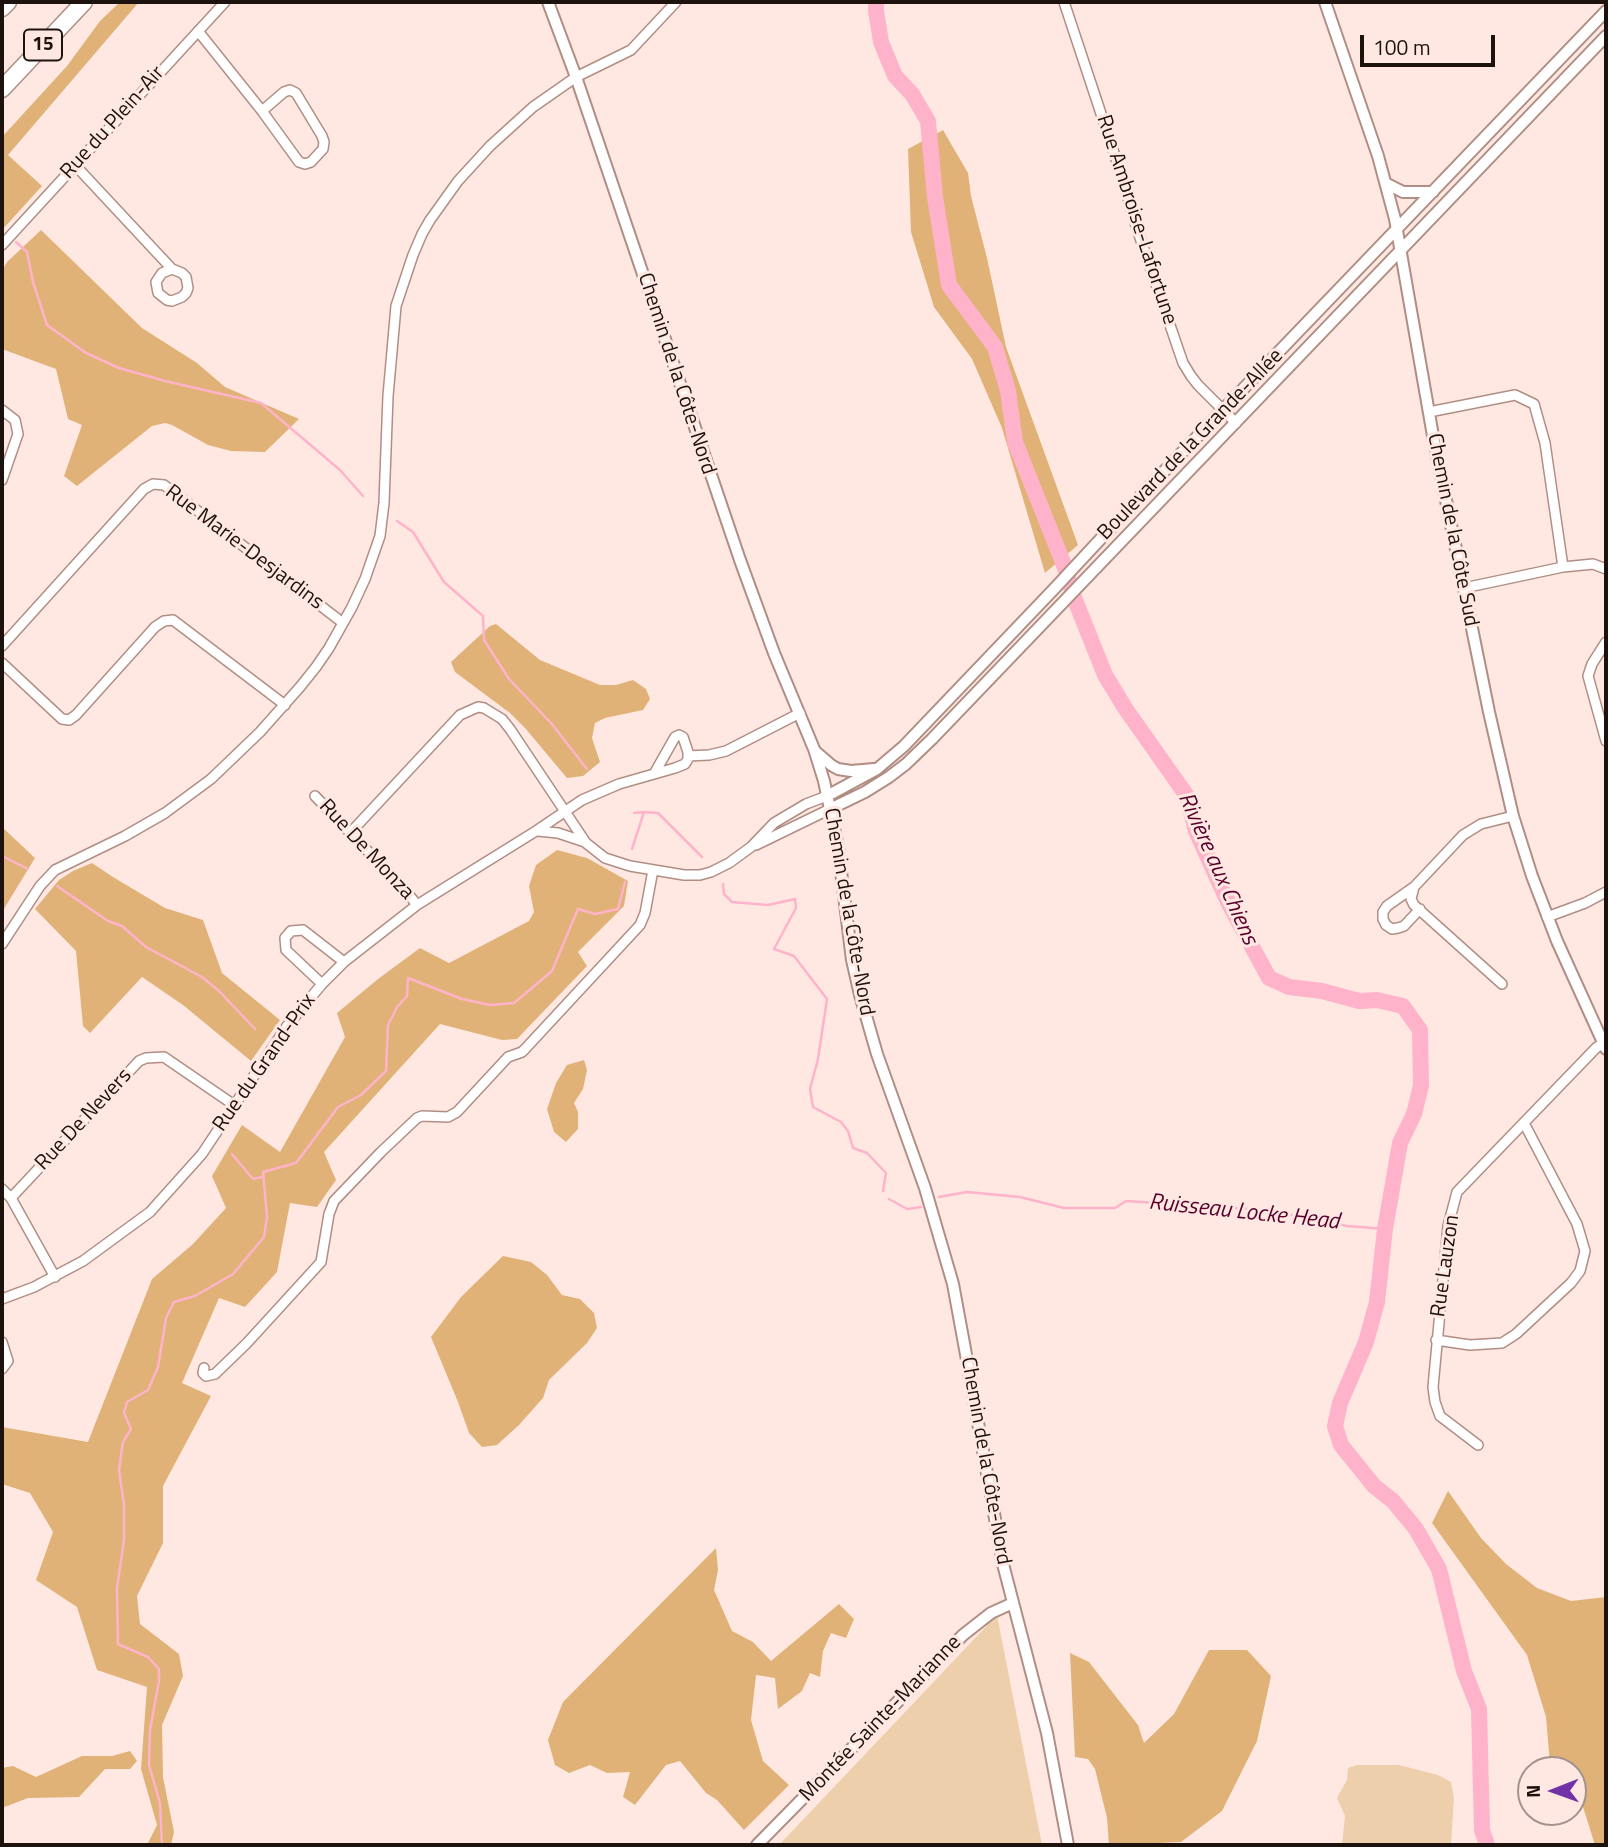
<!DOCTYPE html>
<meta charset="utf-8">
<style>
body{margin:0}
#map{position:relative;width:1608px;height:1847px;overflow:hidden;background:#ffe8e2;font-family:"Titillium Web",sans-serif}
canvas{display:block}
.frame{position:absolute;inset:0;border:4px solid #1e120e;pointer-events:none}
.north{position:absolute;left:1517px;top:1756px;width:70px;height:70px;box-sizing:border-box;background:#ffe8e2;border:2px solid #a5928d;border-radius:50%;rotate:269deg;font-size:19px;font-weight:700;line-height:28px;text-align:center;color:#1e120e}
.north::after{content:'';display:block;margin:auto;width:24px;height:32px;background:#7132a7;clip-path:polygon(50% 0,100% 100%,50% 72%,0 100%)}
.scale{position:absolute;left:1360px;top:35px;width:135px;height:32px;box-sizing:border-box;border:4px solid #1e120e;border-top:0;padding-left:9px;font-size:21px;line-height:24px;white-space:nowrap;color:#1e120e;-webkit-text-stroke:5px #ffe8e2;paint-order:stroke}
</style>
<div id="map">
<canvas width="1608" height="1847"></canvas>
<div class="frame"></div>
<div class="north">N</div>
<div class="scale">100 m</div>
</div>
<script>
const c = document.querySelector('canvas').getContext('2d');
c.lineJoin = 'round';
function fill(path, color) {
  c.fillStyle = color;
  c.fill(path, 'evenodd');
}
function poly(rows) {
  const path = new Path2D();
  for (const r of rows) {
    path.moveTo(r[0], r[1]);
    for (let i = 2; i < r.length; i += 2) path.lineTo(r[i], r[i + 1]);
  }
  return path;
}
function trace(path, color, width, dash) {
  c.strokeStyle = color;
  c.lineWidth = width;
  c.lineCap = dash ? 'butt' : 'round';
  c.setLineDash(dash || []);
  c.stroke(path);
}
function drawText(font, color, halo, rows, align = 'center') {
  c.font = font + ' "Titillium Web",sans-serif';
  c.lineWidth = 6;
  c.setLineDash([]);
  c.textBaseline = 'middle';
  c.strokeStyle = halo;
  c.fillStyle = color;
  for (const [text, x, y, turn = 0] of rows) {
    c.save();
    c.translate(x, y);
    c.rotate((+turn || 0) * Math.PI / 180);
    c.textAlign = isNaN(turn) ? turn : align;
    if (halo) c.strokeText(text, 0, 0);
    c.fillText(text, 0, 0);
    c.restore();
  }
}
const green = poly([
 [997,1615,1042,1845,779,1845],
 [1357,1765,1399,1765,1438,1775,1451,1782,1454,1798,1451,1845,1342,1845,1345,1816,1337,1798,1347,1780,1348,1768]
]);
const forest = poly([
 [120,2,139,2,8,155,42,186,2,230,2,137,67,66,100,21],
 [943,130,968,173,971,196,987,258,1006,347,1078,545,1045,573,1002,428,972,359,934,307,911,232,908,149],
 [41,230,142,328,197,363,225,387,299,419,265,452,231,451,208,445,172,425,165,423,152,426,77,486,64,476,82,425,68,419,56,369,2,349,2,271,7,262],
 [496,624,540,660,600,685,616,685,633,680,646,689,650,699,643,710,605,718,595,723,592,738,600,762,583,776,567,778,525,728,510,713,455,672,451,662,490,626],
 [2,827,35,858,2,912],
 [557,850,587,858,628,881,624,906,578,952,587,966,517,1039,502,1040,440,1024,324,1152,336,1180,317,1207,290,1203,277,1272,245,1307,219,1298,182,1383,211,1396,163,1486,163,1543,137,1596,140,1624,179,1654,183,1676,162,1725,163,1777,174,1832,171,1845,147,1845,157,1825,141,1769,147,1687,97,1670,77,1607,36,1580,53,1532,30,1493,2,1484,2,1427,88,1442,152,1279,193,1244,226,1208,212,1176,242,1125,280,1152,345,1037,337,1013,378,979,420,948,449,963,529,921,534,912,529,886,536,865],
 [92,863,113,877,165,908,203,920,222,973,280,1020,251,1061,183,1005,142,977,90,1033,83,1026,76,951,35,909,59,880,73,871],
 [584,1060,587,1070,583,1089,574,1103,578,1112,578,1129,566,1142,554,1132,547,1109,556,1083,567,1065],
 [503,1256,531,1262,547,1275,562,1295,580,1299,594,1313,597,1328,587,1343,549,1380,543,1398,519,1425,497,1445,482,1447,469,1433,458,1402,431,1337,461,1297],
 [1448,1491,1481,1538,1506,1564,1537,1588,1571,1601,1606,1597,1606,1845,1595,1845,1583,1807,1573,1805,1573,1770,1537,1770,1550,1764,1546,1717,1527,1655,1432,1523],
 [716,1548,718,1570,714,1590,732,1631,753,1642,771,1661,839,1604,854,1619,846,1638,831,1633,823,1651,820,1677,810,1673,802,1691,778,1709,775,1678,756,1675,751,1720,763,1761,789,1785,744,1830,717,1800,706,1793,680,1761,666,1765,635,1805,623,1797,630,1772,607,1773,590,1765,569,1773,555,1765,548,1740,563,1702],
 [1209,1650,1247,1650,1271,1676,1257,1741,1222,1811,1181,1842,1109,1845,1107,1818,1095,1769,1088,1759,1075,1757,1070,1653,1089,1662,1138,1725,1144,1743,1174,1714],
 [130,1751,137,1761,130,1769,105,1769,79,1797,28,1798,2,1808,2,1768,13,1766,36,1777,82,1756,112,1756]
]);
const stream = poly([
 [2,225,3,226],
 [16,242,27,252,33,282,47,325,86,353,119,368,165,381,261,403,340,470,363,496],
 [397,521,413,532,444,582,483,616,484,640,509,679,551,723,587,769],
 [634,813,644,812],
 [632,849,644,812,658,813,702,857],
 [2,856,28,869],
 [723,884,724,894,732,902,768,905,795,899,796,908,774,949,794,956,827,999,818,1059,810,1089,813,1107,841,1122,848,1131,853,1148,867,1153,886,1173,883,1191],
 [57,886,108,921,122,926,146,947,202,977,219,991,255,1029],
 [232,1154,253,1179,262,1177],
 [939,1197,967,1192,1020,1197,1064,1208,1115,1208,1126,1201,1248,1209,1305,1217,1347,1226,1385,1229],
 [889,1199,907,1209,921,1207],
 [162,1845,160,1803,149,1765,150,1730,159,1681,159,1669,148,1657,118,1644,117,1588,124,1540,124,1505,119,1470,123,1442,131,1429,124,1413,127,1402,148,1390,158,1367,166,1318,174,1302,195,1296,233,1274,264,1237,267,1217,263,1172,296,1163,338,1107,361,1095,386,1071,388,1025,397,1007,407,996,408,978,462,999,490,1005,514,1003,552,971,578,909,595,914,618,909,625,882]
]);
const river = poly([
 [876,2,876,11,881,42,895,76,912,94,928,121,935,197,949,285,995,347,1008,391,1015,442,1064,565,1075,600,1105,675,1125,708,1187,796,1196,831,1228,902,1269,978,1289,987,1322,991,1359,1001,1377,1000,1403,1006,1420,1030,1421,1085,1414,1114,1400,1143,1385,1229,1377,1302,1366,1342,1340,1403,1335,1426,1341,1445,1374,1486,1393,1501,1416,1529,1439,1569,1464,1671,1479,1709,1482,1830,1487,1845]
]);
const minor = poly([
 [1064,2,1122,177,1136,226,1183,363,1191,376,1198,385,1236,423],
 [198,31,262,111,299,162,305,164,311,162,323,149,324,142,322,136,296,93,290,90,284,92,262,111],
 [75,165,172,269,182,273,186,277,188,288,186,293,182,297,172,301,167,300,158,293,156,282,162,273,172,269],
 [2,245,225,2],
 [2,410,15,420,18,434,2,480],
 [1429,412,1515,395,1534,404,1545,443,1563,567],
 [1464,588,1563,567,1593,564,1606,569],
 [1606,642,1592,664,1588,676,1606,741],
 [2,646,144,489,153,484,164,485,168,488,343,623],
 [2,663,62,719,69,720,76,715,155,627,164,621,173,620,285,705],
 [688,756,709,755,726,751,800,713],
 [315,796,406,891,417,905],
 [538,831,558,833,585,842],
 [351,832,460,715,478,707,484,708,502,719,510,729,586,843,605,858,630,866,684,875,700,875,711,872,729,863,751,847,774,823,806,804,827,796],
 [756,845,830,809],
 [1414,887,1387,906,1383,912,1383,919,1386,925,1392,929,1398,928,1404,926,1420,909],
 [1547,917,1585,903,1606,892],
 [2,944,40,886,55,870,125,836,165,813,211,779,260,732,300,687,316,667,329,648,352,607,365,579,380,536,384,503,388,396,396,306,413,255,422,234,430,220,458,181,490,146,533,107,576,77,631,50,676,2],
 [322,984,286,950,285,938,291,931,303,930,344,962],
 [1502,984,1414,905,1411,899,1414,887,1463,835,1481,824,1513,816],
 [2,1189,11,1198,55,1277],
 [11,1198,139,1061,146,1058,164,1057,234,1105],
 [2,1299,34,1287,83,1261,150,1212,202,1154,287,1026,322,984,344,962,417,905,536,831,582,800,619,784,675,768,685,764,688,759,688,752,683,737,679,735,675,737,654,774],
 [1436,1340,1470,1345,1502,1343,1516,1334,1571,1283,1580,1271,1585,1251,1577,1224,1524,1123],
 [2,1342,8,1361,2,1369],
 [204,1368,203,1373,206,1376,215,1374,247,1343,321,1262,329,1214,334,1201,381,1152,417,1118,422,1116,448,1117,457,1112,508,1057,522,1052,525,1049,640,925,645,913,653,870],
 [1478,1445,1440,1416,1435,1402,1433,1387,1448,1226,1457,1192,1596,1048,1603,1043]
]);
const tertiary = poly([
 [548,2,576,77,740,560,774,653,814,749,824,781,838,847,852,960,860,995,877,1054,925,1188,953,1284,965,1349,1003,1564,1047,1733,1068,1845],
 [1325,2,1378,156,1395,219,1433,436,1489,712,1513,816,1532,876,1557,941,1606,1049],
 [1387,184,1403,192,1433,192],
 [816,752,831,765,838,769,851,771,874,769],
 [827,796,877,769,904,746,1054,589,1148,488,1606,11],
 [830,809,865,792,889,777,906,764,932,739,1606,36],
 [757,1845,963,1635,991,1613,1013,1603]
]);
const motorway = poly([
 [2,8,8,2],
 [2,89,84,2]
]);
const shields = [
 [43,45,38]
];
const shieldNames = [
 ["15",43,45]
];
const streetNames = [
 ["Rue du Plein-Air",113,123,-48],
 ["Rue Ambroise-Lafortune",1136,220,72],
 ["Chemin de la Côte-Nord",676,374,72],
 ["Boulevard de la Grande-Allée",1191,445,-46],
 ["Chemin de la Côte Sud",1452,530,79],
 ["Rue Marie-Desjardins",244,548,37],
 ["Rue De Monza",366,850,47],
 ["Chemin de la Côte-Nord",848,912,80],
 ["Rue du Grand-Prix",265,1063,-55],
 ["Rue De Nevers",84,1120,-47],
 ["Rue Lauzon",1446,1266,-82],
 ["Chemin de la Côte-Nord",985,1461,80],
 ["Montée Sainte-Marianne",881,1719,-46]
];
const waterNames = [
 ["Rivière aux Chiens",1217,869,66],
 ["Ruisseau Locke Head",1244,1213,6]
];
fill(green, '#edcfab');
fill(forest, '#e0b277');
trace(stream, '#ffb3ca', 2.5);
trace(river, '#ffb3ca', 16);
trace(minor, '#b08e84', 12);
trace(tertiary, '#b08e84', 14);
trace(motorway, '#b08e84', 19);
trace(minor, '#fff', 9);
trace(tertiary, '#fff', 10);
trace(motorway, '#fff', 16);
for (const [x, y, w] of shields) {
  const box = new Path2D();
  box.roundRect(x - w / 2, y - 15.5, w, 31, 5);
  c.fillStyle = '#ffe8e2';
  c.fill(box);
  trace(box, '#1e120e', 2);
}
drawText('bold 19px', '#1e120e', null, shieldNames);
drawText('21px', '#1e120e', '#ffe8e2', streetNames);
drawText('italic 23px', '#5a002d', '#ffe8e2', waterNames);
</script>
